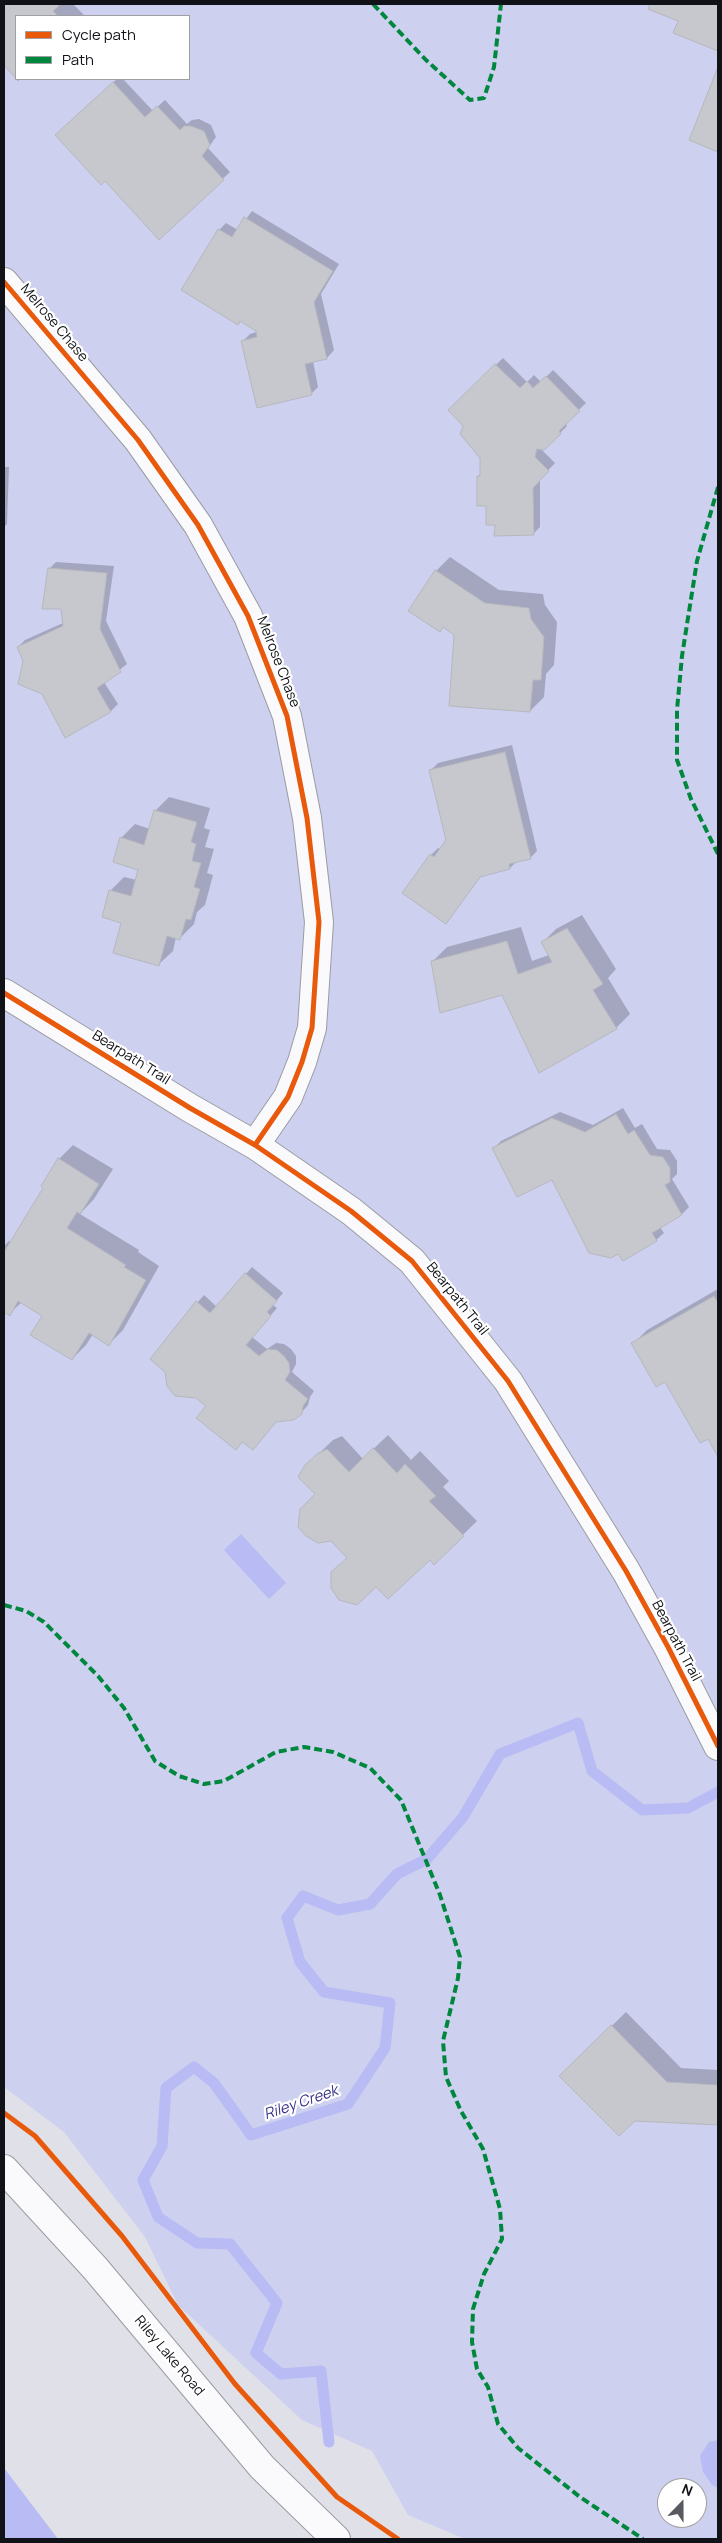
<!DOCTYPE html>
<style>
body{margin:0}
#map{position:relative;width:722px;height:2543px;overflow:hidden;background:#dfe0e8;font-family:Manrope,sans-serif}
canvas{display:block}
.frame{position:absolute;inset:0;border:5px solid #111217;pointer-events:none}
.legend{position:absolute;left:15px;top:15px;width:175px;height:65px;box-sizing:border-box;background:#fff;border:1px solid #a0a0a2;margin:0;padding:6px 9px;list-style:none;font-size:15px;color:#111217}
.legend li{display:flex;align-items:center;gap:10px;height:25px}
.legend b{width:25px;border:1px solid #a0a0a2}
.north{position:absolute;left:657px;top:2478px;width:50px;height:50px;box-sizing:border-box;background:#fff;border:1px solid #a0a0a2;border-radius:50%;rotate:22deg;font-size:14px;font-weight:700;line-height:20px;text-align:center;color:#111217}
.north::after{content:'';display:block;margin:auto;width:18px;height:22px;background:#595a60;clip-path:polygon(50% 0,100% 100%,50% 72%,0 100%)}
</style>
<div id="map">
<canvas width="722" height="2543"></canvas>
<div class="frame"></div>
<ul class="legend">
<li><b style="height:6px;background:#e8590c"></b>Cycle path</li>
<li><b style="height:6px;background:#00873e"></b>Path</li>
</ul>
<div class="north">N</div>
</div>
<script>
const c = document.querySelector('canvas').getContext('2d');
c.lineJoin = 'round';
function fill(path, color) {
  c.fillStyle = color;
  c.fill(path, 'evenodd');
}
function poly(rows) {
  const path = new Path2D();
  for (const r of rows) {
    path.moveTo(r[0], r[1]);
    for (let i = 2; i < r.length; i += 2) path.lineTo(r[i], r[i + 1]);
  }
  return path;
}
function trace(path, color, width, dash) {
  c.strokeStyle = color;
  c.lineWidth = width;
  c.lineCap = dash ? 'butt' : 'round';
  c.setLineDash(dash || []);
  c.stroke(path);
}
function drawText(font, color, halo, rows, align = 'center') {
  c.font = font + ' Manrope,sans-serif';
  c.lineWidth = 4.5;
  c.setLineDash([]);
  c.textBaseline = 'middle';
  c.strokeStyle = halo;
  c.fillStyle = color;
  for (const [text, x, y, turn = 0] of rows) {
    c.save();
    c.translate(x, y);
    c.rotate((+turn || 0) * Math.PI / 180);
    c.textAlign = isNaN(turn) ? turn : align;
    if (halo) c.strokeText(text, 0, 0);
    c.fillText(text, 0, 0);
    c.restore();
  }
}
const green = poly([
 [4,4,718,4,718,2539,465,2539,408,2515,372,2451,302,2420,178,2305,145,2237,64,2132,4,2087],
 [16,16,189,16,189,79,16,79],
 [667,2488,697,2488,697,2518,667,2518]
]);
const water = poly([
 [241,1534,286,1583,269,1599,224,1550],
 [718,2440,718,2488,712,2485,703,2472,700,2456,709,2442],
 [4,2468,58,2539,4,2539]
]);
const shadow = poly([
 [4,4,73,4,85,16,16,16,16,77,4,63],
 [652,4,718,4,718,49,675,32,680,20,650,8],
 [718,70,718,150,691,139],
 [117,79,123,79,153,111,165,100,187,124,192,120,199,119,211,125,216,137,208,148,230,172,160,238,63,128],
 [252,211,339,264,321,294,334,350,327,358,313,361,318,387,311,394,243,341,250,334,257,332,257,330,241,321,238,324,182,290,219,230,226,223,238,230],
 [503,358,527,382,534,375,541,382,553,370,586,403,565,423,567,426,560,433,540,448,555,463,540,479,540,527,533,534,496,523,478,477,481,473,481,457,465,425,450,410],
 [4,467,9,467,7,524,4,527],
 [450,557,499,590,543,594,545,605,557,622,554,665,546,674,544,697,530,711,455,634,444,627,440,630,436,571],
 [56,562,114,566,106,621,127,664,104,682,118,704,111,711,66,736,18,647,25,640,63,623,62,608,49,569],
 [512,745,537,851,530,858,517,861,510,868,482,875,446,922,404,893,431,855,438,848,441,850,448,840,431,770,438,763],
 [169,797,210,808,204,828,210,830,205,847,214,849,207,873,213,875,205,905,197,912,194,924,180,938,176,937,173,951,158,965,123,922,110,891,124,877,137,880,140,869,121,838,135,824,150,829,155,811],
 [582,915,616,969,608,978,630,1014,616,1028,503,994,433,961,447,947,521,927,532,961,549,955,542,943,556,929],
 [623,1108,635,1128,642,1124,657,1149,670,1150,677,1161,677,1174,672,1179,689,1207,682,1214,660,1227,664,1233,656,1240,623,1260,553,1178,494,1148,501,1141,560,1112,593,1125],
 [73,1145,113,1169,94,1199,80,1214,139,1250,138,1252,159,1266,123,1330,109,1344,93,1334,86,1345,72,1359,44,1315,22,1302,9,1314,4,1311,4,1246,9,1241,11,1243,45,1187,59,1159],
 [252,1267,283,1293,273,1305,277,1308,252,1337,267,1349,276,1343,284,1344,291,1349,296,1356,296,1364,292,1372,314,1391,310,1397,308,1405,301,1413,277,1420,243,1441,236,1449,208,1405,174,1329,204,1295,217,1307],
 [718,1289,718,1455,708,1437,665,1380,633,1344,647,1330],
 [388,1435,411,1460,420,1451,449,1481,443,1487,477,1521,434,1563,430,1558,376,1585,348,1557,306,1466,333,1440,342,1436,363,1459],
 [626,2012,681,2068,718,2070,718,2123,634,2120,561,2076]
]);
const stream = poly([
 [329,2442,321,2371,281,2374,256,2353,277,2303,230,2244,197,2243,158,2217,143,2180,162,2146,166,2088,194,2067,214,2083,251,2135,348,2104,385,2048,390,2003,324,1992,300,1962,287,1918,303,1896,338,1910,370,1904,397,1874,427,1859,463,1817,500,1754,578,1723,592,1771,642,1810,688,1808,718,1792]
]);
const building = poly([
 [4,4,57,4,59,6,53,11,58,16,16,16,16,79,20,79,18,81,4,65,4,4],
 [650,4,718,4,718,51,673,33,678,21,648,9,650,4],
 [718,67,718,152,689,140,718,67],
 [113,82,145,117,157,106,180,130,184,126,191,126,204,131,210,145,202,156,224,180,159,240,105,181,101,185,55,135,113,82],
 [244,217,333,271,314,302,327,359,305,364,312,395,257,408,241,341,257,337,256,331,240,321,238,325,181,290,218,229,232,237,244,217],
 [495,364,520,388,527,381,533,388,546,376,580,411,559,431,561,434,544,450,537,449,535,457,549,471,533,488,534,535,494,536,495,525,486,525,486,506,477,506,477,476,480,476,480,458,460,434,463,426,448,410,495,364],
 [48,568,107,573,100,629,121,672,97,688,111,712,65,738,42,694,18,684,23,661,17,647,63,626,61,609,42,609,48,568],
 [435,570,485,603,529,608,531,619,544,637,541,680,533,680,530,712,449,706,454,635,443,627,440,632,408,611,435,570],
 [505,752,531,859,509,864,510,869,480,877,446,924,402,893,430,854,434,857,446,840,429,770,505,752],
 [154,810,197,822,191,842,196,844,192,861,201,863,194,887,200,889,191,920,186,919,180,940,167,936,159,966,113,953,121,923,102,917,109,890,131,896,138,870,113,862,120,837,144,845,154,810],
 [567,928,603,984,593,990,617,1029,539,1073,502,995,440,1013,431,961,507,941,518,974,552,962,541,942,567,928],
 [616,1114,628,1134,634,1130,650,1155,663,1157,670,1168,670,1182,665,1185,682,1215,652,1233,657,1241,623,1261,618,1254,611,1258,589,1253,552,1180,517,1197,492,1148,552,1118,585,1132,616,1114],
 [58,1158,99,1184,80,1214,77,1212,67,1228,126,1265,124,1267,146,1280,109,1346,89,1333,72,1360,30,1335,42,1316,18,1301,10,1316,4,1312,4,1252,43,1188,41,1186,58,1158],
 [245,1273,277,1301,267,1312,271,1316,246,1345,259,1356,268,1349,277,1350,284,1356,289,1363,290,1372,285,1380,308,1399,303,1406,302,1414,294,1420,276,1422,253,1450,242,1442,236,1450,196,1418,206,1406,196,1398,175,1396,167,1386,165,1372,150,1359,196,1301,210,1313,245,1273],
 [714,1296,718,1303,718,1457,708,1439,700,1443,665,1382,656,1387,631,1343,714,1296],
 [373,1448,397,1473,405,1464,436,1496,429,1501,464,1536,434,1565,430,1560,388,1599,376,1587,357,1605,339,1600,331,1588,331,1572,347,1558,331,1541,318,1543,306,1536,298,1527,300,1509,315,1494,298,1477,305,1465,317,1454,327,1449,349,1472,373,1448],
 [611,2025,667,2082,718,2085,718,2125,635,2121,619,2136,559,2076,611,2025]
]);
const street = poly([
 [4,282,138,440,198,525,248,616,287,716,307,818,319,922,312,1028,302,1062,288,1097,255,1145],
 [4,993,190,1108,255,1145,351,1211,412,1261,508,1381,626,1571,668,1647,718,1746]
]);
const secondary = poly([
 [4,2169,95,2268,262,2467,336,2539]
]);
const quiet = poly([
 [373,4,426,60,470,100,484,98,494,67,501,4],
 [718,487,697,561,682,656,677,710,677,760,691,799,718,854],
 [4,1605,26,1611,44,1622,98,1676,124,1708,155,1761,179,1776,204,1784,224,1781,276,1752,304,1747,333,1752,370,1768,401,1800,440,1895,460,1957,458,1978,443,2041,446,2077,461,2111,483,2149,500,2209,502,2239,484,2274,473,2309,472,2342,477,2369,488,2387,498,2424,518,2448,580,2497,643,2539]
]);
const cycleway = poly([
 [4,282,138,440,198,525,248,616,287,716,307,818,319,922,312,1028,302,1062,288,1097,255,1145],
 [4,993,190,1108,255,1145,351,1211,412,1261,508,1381,626,1571,668,1647,718,1746],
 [4,2113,35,2136,122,2236,235,2384,337,2497,398,2539]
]);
const streetNames = [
 ["Melrose Chase",54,323,50],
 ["Melrose Chase",278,662,69],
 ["Bearpath Trail",131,1058,32],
 ["Bearpath Trail",457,1299,51],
 ["Bearpath Trail",676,1641,62],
 ["Riley Lake Road",169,2356,50]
];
const waterNames = [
 ["Riley Creek",301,2103,-19]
];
fill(green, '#cdd0ef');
fill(water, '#b8bbf4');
fill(shadow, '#0003');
trace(stream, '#b8bbf4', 11);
fill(building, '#c7c8ce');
trace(building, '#b7b7be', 1);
trace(street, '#9b9ca2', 30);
trace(secondary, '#9b9ca2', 30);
trace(street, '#fafafc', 28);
trace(secondary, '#fafafc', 28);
trace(quiet, '#00873e', 4, [8, 4]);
trace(cycleway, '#e8590c', 5);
drawText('14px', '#111217', '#fff', streetNames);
drawText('italic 15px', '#39338b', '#fff', waterNames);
</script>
